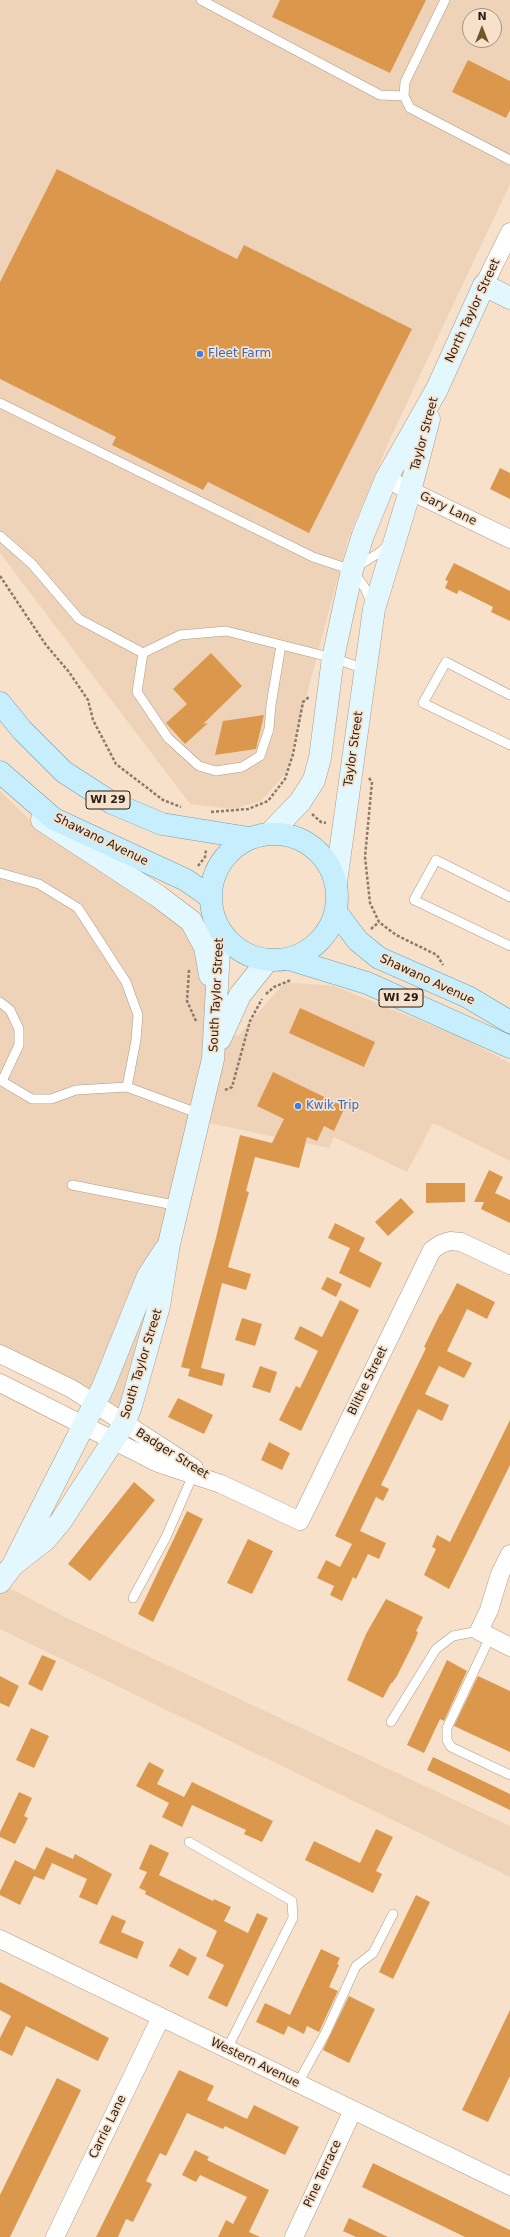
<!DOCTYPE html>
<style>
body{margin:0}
#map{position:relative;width:510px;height:2237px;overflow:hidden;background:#f7e1cb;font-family:"DejaVu Sans",sans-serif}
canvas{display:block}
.north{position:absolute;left:462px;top:8px;width:40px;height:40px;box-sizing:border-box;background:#f7e1cb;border:1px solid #a39382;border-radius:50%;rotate:0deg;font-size:11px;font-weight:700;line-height:16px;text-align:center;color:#251d15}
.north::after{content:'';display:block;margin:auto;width:14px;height:18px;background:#6f5728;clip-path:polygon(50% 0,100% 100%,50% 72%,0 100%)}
</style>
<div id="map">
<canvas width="510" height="2237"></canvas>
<div class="north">N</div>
</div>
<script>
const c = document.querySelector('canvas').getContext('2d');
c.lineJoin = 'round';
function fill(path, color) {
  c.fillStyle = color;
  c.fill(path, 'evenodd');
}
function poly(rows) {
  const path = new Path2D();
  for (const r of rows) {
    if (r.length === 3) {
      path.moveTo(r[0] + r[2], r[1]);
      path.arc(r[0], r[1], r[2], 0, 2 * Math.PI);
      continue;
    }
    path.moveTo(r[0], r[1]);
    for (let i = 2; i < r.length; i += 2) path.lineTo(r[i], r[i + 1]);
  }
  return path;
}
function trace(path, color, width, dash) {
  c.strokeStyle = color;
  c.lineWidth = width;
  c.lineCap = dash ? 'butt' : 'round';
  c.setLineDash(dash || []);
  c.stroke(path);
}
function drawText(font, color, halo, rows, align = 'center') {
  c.font = font + ' "DejaVu Sans",sans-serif';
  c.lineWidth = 3.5;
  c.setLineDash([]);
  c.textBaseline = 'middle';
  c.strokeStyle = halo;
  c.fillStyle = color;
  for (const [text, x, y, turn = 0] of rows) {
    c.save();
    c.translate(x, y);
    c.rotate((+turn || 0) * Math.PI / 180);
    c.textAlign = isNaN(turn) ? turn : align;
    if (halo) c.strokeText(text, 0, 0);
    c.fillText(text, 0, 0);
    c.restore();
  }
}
const built = poly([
 [0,0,510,0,510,184,390,439,348,539,286,773,261,801,233,809,190,804,0,553],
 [470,16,494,16,494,40,470,40],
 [0,791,35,825,179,923,213,915,220,932,216,1027,238,1036,285,982,334,986,460,1037,510,1063,510,1161,433,1123,407,1172,334,1137,329,1148,199,1121,124,1424,0,1354],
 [0,1583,67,1618,510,1826,510,1877,0,1629]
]);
const building = poly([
 [280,0,426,0,390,73,272,17],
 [468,60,510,81,510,110,506,118,452,92],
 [57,169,237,259,244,245,412,329,309,533,208,482,203,490,112,445,116,437,0,379,0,282],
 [500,468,510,473,510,499,490,489],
 [454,563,510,591,510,621,491,612,493,607,459,590,457,594,445,588,448,581,445,580],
 [211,653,242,686,203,724,208,723,185,744,166,723,187,704,173,689],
 [264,715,256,749,215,755,223,721],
 [300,1008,375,1042,364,1067,289,1033],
 [273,1072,345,1107,334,1131,324,1126,317,1141,307,1137,299,1168,255,1157,246,1191,249,1192,228,1267,251,1274,246,1290,222,1283,201,1368,225,1374,222,1386,188,1376,190,1369,181,1367,216,1238,240,1135,272,1143,284,1119,257,1106],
 [489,1170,503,1177,495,1193,510,1200,510,1223,481,1209,484,1202,474,1202],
 [426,1183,465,1183,465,1202,426,1203],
 [401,1198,414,1212,388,1236,375,1222],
 [335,1223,365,1238,359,1251,382,1263,370,1288,339,1273,350,1248,328,1238],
 [327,1277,342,1284,336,1297,321,1289],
 [457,1283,495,1302,487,1319,467,1309,447,1351,472,1363,464,1378,439,1366,425,1394,449,1405,442,1421,418,1409,381,1485,389,1489,383,1501,376,1497,360,1531,386,1543,379,1559,368,1554,356,1579,353,1577,342,1601,330,1595,334,1586,317,1578,326,1560,340,1567,352,1544,335,1536,426,1348,424,1347,440,1314,441,1314],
 [340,1300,359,1310,301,1431,279,1420,296,1386,300,1388,318,1351,294,1339,300,1326,322,1337],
 [242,1318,262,1324,255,1346,235,1340],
 [260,1366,277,1372,270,1393,252,1387],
 [178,1398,213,1415,204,1434,168,1417],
 [510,1420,510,1465,449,1589,424,1575,436,1549,432,1547,437,1535,450,1542],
 [269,1442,290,1453,282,1470,261,1460],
 [134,1482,155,1500,90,1581,68,1564],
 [187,1511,203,1519,153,1622,138,1614],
 [248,1539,273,1551,252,1594,227,1583],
 [386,1599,423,1617,416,1631,418,1632,415,1640,397,1676,392,1683,391,1683,383,1698,347,1680,366,1634],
 [42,1655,56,1661,42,1691,28,1684],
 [447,1660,467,1671,444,1721,440,1719,424,1753,407,1745],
 [0,1676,19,1686,9,1707,0,1703],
 [478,1676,510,1691,510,1752,454,1726],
 [31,1728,49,1736,34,1768,16,1760],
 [433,1757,510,1794,510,1810,427,1770],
 [149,1762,164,1770,157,1784,184,1797,192,1782,273,1821,262,1842,244,1834,246,1830,192,1805,182,1827,162,1817,169,1803,136,1786],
 [19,1792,32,1798,24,1816,28,1818,15,1844,0,1837,0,1832],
 [376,1829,393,1837,376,1871,382,1874,373,1893,305,1860,314,1841,360,1863],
 [150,1844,169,1853,159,1875,213,1901,214,1899,231,1907,224,1921,248,1933,257,1913,268,1918,227,2007,208,1998,224,1965,206,1956,217,1931,145,1894,146,1891,139,1888,147,1872,139,1869],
 [46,1847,73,1859,75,1854,112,1874,97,1905,79,1897,87,1879,52,1863,44,1880,34,1876,20,1905,0,1895,0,1891,15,1860,35,1870],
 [416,1895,430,1902,393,1979,379,1972],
 [112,1915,126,1921,121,1932,144,1942,137,1959,99,1943],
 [179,1948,197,1958,188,1976,169,1966],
 [321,1949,340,1958,337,1964,339,1965,329,1987,338,1991,319,2032,307,2026,304,2034,288,2026,284,2035,256,2022,265,2003,290,2015],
 [0,1982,109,2038,98,2061,26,2026,12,2056,0,2050,0,2038,11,2016,0,2010],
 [349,1996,375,2009,349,2063,323,2050],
 [510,2010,510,2076,488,2122,462,2110],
 [179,2070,214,2086,207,2100,247,2119,254,2105,299,2127,285,2155,225,2126,223,2129,187,2113,166,2156,160,2153,146,2181,152,2184,133,2222,126,2219,118,2237,96,2237],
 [57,2078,81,2090,10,2237,0,2237,0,2195],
 [195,2150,209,2157,207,2160,269,2190,249,2232,260,2237,218,2237,226,2220,233,2224,247,2197,200,2175,196,2182,182,2175],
 [373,2163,510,2230,510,2237,465,2237,362,2187],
 [349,2218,388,2237,356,2237,343,2231]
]);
const path = poly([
 [0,576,46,645,69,672,88,700,93,720,116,764,163,800,181,807],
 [369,778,372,782,365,857,370,903,379,922,396,935,437,955,443,965],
 [211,812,248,809,268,801,285,779,293,754,303,702,309,697],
 [312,814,321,822,326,823],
 [198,866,205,857,206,850],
 [371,929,379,922],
 [189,970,187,1001,196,1021],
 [266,994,274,987,291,980],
 [225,1090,232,1087,250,1021,262,999]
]);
const lane = poly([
 [201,0,380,95,404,96],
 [445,0,405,82,404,96,410,108,510,160],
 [0,403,313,557,352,570,365,588,372,604],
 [0,536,32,564,79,619,143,653,180,635,226,631,333,658,365,669],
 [356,567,382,551,388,544],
 [143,653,137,692,168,738,199,766,216,771,242,767,260,756,269,729,271,705,281,645],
 [510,695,446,662,423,703,510,745],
 [0,873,39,884,78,908,126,982,138,1015,136,1040,127,1087],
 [510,897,436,860,414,900,510,946],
 [0,1002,10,1010,19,1029,19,1045,2,1081],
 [0,1080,32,1099,51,1099,76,1090,127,1087,200,1114],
 [72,1185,179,1206],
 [133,1598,166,1537,193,1475],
 [490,1637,447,1728,447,1740,451,1747,510,1775],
 [391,1722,436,1649,453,1636,479,1631],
 [189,1842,292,1901,293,1918,227,2049],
 [298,2083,326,2032,356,1966,373,1953,393,1914]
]);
const street = poly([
 [484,285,510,232],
 [386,479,510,539],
 [0,1354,72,1389,194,1468],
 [0,1383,158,1463,221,1484,300,1521,432,1250,441,1244,450,1241,461,1242,510,1265],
 [510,1554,500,1574,489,1610,479,1631,510,1647],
 [0,1939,510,2186],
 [55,2237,161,2017],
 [294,2237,353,2110]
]);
const secondary = poly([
 [42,820,158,896,191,921,205,947,210,975],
 [270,833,300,802,314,780,320,758,333,658,352,570,363,535,386,479,437,389,484,285,510,298],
 [336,882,374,609,410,491,429,419],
 [220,1039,240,995,268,960],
 [13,1565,46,1539,61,1521,124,1424,131,1406,159,1306,169,1244,213,1059,220,932],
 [0,1582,13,1565,103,1387,148,1276,165,1250]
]);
const primary = poly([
 [0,703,22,730,64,772,112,803,162,824,249,838],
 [0,772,54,819,186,880,210,897],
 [274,897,63],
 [336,912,358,941,379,958,468,997,510,1022],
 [289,959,367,983,510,1047]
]);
const markers = [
 [200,354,4,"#3f7fe0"],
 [298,1106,4,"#3f7fe0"]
];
const shields = [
 [108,800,44],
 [401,998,44]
];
const shieldNames = [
 ["WI 29",108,800],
 ["WI 29",401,998]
];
const streetNames = [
 ["North Taylor Street",473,311,-65],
 ["Taylor Street",425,434,-75],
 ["Gary Lane",448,509,26],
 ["Taylor Street",354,749,-82],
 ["Shawano Avenue",101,840,26],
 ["Shawano Avenue",427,980,25],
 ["South Taylor Street",217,995,-87],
 ["South Taylor Street",142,1364,-73],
 ["Blithe Street",368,1381,-64],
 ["Badger Street",172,1454,32],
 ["Western Avenue",255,2063,26],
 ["Carrie Lane",108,2127,-64],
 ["Pine Terrace",323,2174,-65]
];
const shopNames = [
 ["Fleet Farm",208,354],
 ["Kwik Trip",306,1106]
];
fill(built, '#efd3b9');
fill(building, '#db984d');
trace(lane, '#ae9a85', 10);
trace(street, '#ae9a85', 19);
trace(secondary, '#ae9a85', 23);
trace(primary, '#769eaa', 23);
trace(path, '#897a6c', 2.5, [3, 2]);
trace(lane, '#fff', 9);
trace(street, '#fff', 18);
trace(secondary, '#e3f7fe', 22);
trace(primary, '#c7eefc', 22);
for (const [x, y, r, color] of markers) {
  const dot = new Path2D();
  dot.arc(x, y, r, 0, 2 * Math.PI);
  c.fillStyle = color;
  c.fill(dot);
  trace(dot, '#f7e1cb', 1.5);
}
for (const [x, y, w] of shields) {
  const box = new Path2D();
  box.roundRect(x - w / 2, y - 9, w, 18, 3);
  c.fillStyle = '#f7e1cb';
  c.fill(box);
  trace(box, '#251d15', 1);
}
drawText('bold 11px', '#251d15', null, shieldNames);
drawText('12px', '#251d15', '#f7e1cb', streetNames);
drawText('12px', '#366cbe', '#f7e1cb', shopNames, 'left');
</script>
